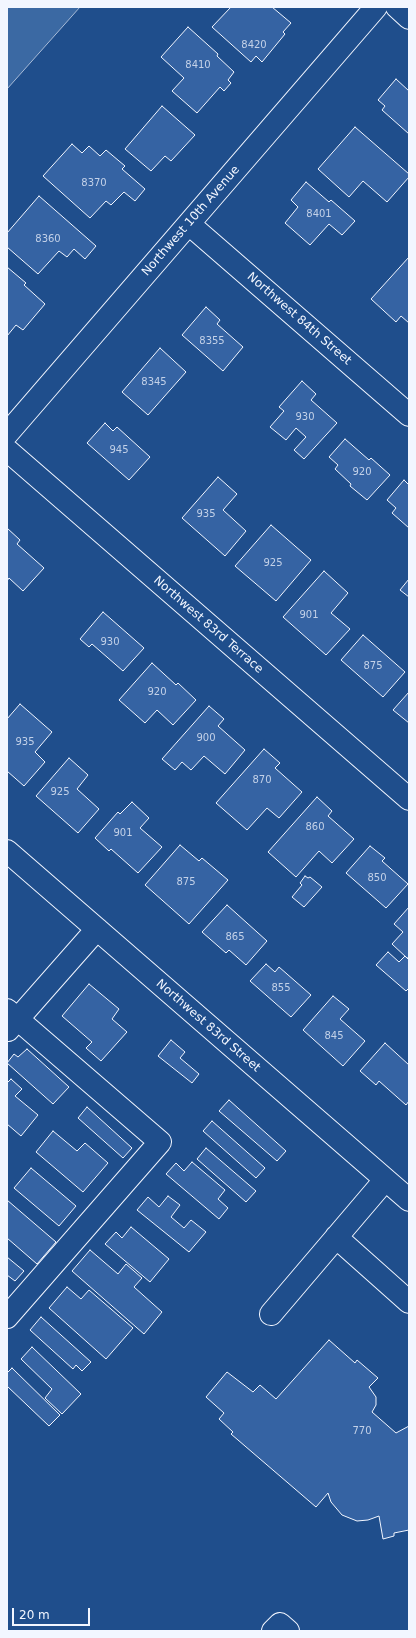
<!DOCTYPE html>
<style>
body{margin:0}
#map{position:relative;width:416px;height:1638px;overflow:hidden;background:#1f4e8c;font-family:"DejaVu Sans",sans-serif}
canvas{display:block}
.frame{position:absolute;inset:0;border:8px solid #f2f6ff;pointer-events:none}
.scale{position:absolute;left:12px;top:1608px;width:78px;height:18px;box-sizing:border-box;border:2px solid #f2f6ff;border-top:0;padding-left:5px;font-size:12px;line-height:14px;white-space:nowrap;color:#f2f6ff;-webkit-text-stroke:3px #1f4e8c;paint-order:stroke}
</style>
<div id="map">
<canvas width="416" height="1638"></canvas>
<div class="frame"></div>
<div class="scale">20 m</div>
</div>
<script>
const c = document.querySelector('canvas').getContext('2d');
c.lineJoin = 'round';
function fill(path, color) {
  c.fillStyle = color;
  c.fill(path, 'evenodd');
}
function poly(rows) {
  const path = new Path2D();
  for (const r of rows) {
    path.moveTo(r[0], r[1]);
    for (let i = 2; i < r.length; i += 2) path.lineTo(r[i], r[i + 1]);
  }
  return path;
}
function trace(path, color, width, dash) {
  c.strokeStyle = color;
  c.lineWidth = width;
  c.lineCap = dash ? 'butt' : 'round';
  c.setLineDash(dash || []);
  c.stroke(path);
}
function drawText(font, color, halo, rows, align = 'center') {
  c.font = font + ' "DejaVu Sans",sans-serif';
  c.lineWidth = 3;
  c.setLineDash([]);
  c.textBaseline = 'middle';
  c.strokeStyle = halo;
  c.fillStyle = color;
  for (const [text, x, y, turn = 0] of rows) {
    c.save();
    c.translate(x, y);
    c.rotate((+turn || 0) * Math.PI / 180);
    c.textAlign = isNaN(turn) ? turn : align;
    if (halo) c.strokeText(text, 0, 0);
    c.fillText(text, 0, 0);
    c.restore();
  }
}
const water = poly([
 [7,7,80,7,7,89,7,7]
]);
const building = poly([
 [231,7,272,7,291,23,283,32,285,34,262,62,256,56,251,62,212,27,231,7],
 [188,27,218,54,217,56,234,72,228,80,231,83,224,91,220,87,197,113,172,91,184,78,161,57,188,27],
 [396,79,409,91,409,134,382,110,385,106,378,100,396,79],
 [162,106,195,135,171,161,165,156,151,171,125,149,162,106],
 [355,127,409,174,409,177,387,202,363,181,349,197,318,169,355,127],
 [72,144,82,153,89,146,100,156,106,150,125,166,122,169,145,189,135,201,124,192,111,205,106,201,90,218,43,176,72,144],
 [306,182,329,202,331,200,355,221,342,235,329,224,310,245,285,223,298,207,291,200,306,182],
 [39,196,96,246,85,259,74,249,67,257,59,251,38,274,7,247,7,233,39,196],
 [409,257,409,323,401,316,396,322,371,299,409,257],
 [7,267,26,283,24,285,45,304,23,330,16,325,7,336,7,267],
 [206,307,220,320,217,324,243,347,223,371,182,335,206,307],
 [160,348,186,372,148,415,122,392,160,348],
 [302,381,316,394,311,400,337,423,304,459,294,450,306,437,296,428,286,440,270,427,284,411,279,407,302,381],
 [105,423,113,431,117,427,150,457,129,480,87,443,105,423],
 [345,439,369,460,371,458,390,475,367,500,350,486,351,484,335,469,338,465,329,457,345,439],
 [218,477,237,494,223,510,246,531,225,556,182,518,218,477],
 [404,480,409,485,409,528,392,513,396,508,387,500,404,480],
 [271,525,311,560,276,601,235,566,271,525],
 [7,528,20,540,17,544,44,568,23,591,9,578,7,581,7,528],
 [324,571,348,593,331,613,350,629,326,655,283,617,324,571],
 [409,579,409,597,400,590,409,579],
 [103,612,144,648,123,671,92,644,89,647,80,639,103,612],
 [363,635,405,672,383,697,341,660,363,635],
 [152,663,176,685,178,683,196,700,173,725,157,710,145,723,119,700,152,663],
 [409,692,409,723,393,710,409,692],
 [20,704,52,732,35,752,45,762,24,786,7,771,7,719,20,704],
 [209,706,224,719,218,726,245,750,225,774,204,756,191,770,182,762,175,770,162,759,209,706],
 [264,749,280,763,275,768,302,792,279,818,267,808,247,830,216,803,264,749],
 [69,758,88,775,77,789,99,809,78,833,36,796,69,758],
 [317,797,332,811,328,816,354,839,332,863,319,851,296,877,268,852,317,797],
 [132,802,149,818,140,828,162,847,138,873,111,849,109,851,95,838,118,812,120,814,132,802],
 [180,845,199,861,202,858,228,880,189,924,145,885,180,845],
 [370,846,385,858,382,861,408,884,386,908,346,873,370,846],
 [305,876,308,878,310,877,322,887,304,907,292,897,302,885,300,883,305,876],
 [227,905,267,941,246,965,229,950,226,953,202,932,227,905],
 [409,907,409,958,407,958,392,944,403,932,394,924,409,907],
 [388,952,399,962,405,956,409,960,409,988,406,991,376,965,388,952],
 [266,964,275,972,279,967,311,995,291,1017,250,981,266,964],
 [89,984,119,1009,112,1019,127,1032,101,1061,86,1048,92,1042,62,1016,89,984],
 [333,996,349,1009,340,1019,365,1041,343,1066,303,1030,333,996],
 [171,1040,185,1052,180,1058,199,1074,192,1083,158,1056,171,1040],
 [385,1043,409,1065,409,1101,406,1105,379,1081,376,1085,360,1071,385,1043],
 [27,1049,69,1087,53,1104,7,1063,14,1054,18,1057,27,1049],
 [11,1079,22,1089,15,1096,38,1115,21,1136,7,1124,7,1083,11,1079],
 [229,1100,286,1151,277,1161,219,1111,229,1100],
 [87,1107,132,1148,123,1158,78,1118,87,1107],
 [212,1121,265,1168,256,1178,203,1131,212,1121],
 [53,1131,77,1151,85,1143,108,1163,83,1192,36,1152,53,1131],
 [206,1148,256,1191,246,1202,197,1159,206,1148],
 [192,1162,225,1190,218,1199,228,1208,219,1219,166,1174,176,1163,184,1171,192,1162],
 [31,1168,76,1206,59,1226,14,1188,31,1168],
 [168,1196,180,1205,171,1217,184,1228,191,1220,206,1232,189,1252,137,1210,148,1197,159,1207,168,1196],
 [7,1200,56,1242,37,1264,7,1238,7,1200],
 [131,1227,169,1259,150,1282,105,1244,116,1232,122,1238,131,1227],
 [90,1250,118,1274,126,1264,142,1278,134,1287,162,1312,144,1334,72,1271,90,1250],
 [7,1257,24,1271,15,1281,7,1275,7,1257],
 [67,1287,81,1299,89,1290,133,1328,106,1359,49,1308,67,1287],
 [41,1317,91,1362,82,1371,76,1365,73,1369,30,1330,41,1317],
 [329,1340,355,1363,357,1360,378,1378,369,1387,376,1397,376,1405,372,1412,396,1433,409,1426,409,1530,394,1533,394,1536,383,1539,379,1516,368,1520,357,1521,342,1515,331,1502,328,1493,316,1507,231,1434,233,1432,219,1419,224,1413,206,1397,227,1372,253,1392,260,1385,276,1399,329,1340],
 [32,1347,81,1394,62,1414,45,1398,52,1389,21,1359,32,1347],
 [12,1368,60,1415,49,1426,7,1386,7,1373,12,1368]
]);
const minor = poly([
 [397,7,409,18],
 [189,224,409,415],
 [7,434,376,7],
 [7,450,409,799],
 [7,851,409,1200],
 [7,1010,160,1142,7,1317],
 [8,1030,97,929],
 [336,1237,409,1302],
 [271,1314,385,1180],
 [273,1631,280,1624,288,1631]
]);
const numberNames = [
 ["8420",254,45],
 ["8410",198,65],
 ["8370",94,183],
 ["8401",319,214],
 ["8360",48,239],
 ["8355",212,341],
 ["8345",154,382],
 ["930",305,417],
 ["945",119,450],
 ["920",362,472],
 ["935",206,514],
 ["925",273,563],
 ["901",309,615],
 ["930",110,642],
 ["875",373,666],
 ["920",157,692],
 ["900",206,738],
 ["935",25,742],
 ["870",262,780],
 ["925",60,792],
 ["860",315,827],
 ["901",123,833],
 ["850",377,878],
 ["875",186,882],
 ["865",235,937],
 ["855",281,988],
 ["845",334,1036],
 ["770",362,1431]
];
const streetNames = [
 ["Northwest 10th Avenue",191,221,-49],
 ["Northwest 84th Street",299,319,41],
 ["Northwest 83rd Terrace",208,625,41],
 ["Northwest 83rd Street",208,1026,41]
];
fill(water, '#3b69a3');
trace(water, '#a8bbd7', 1);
fill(building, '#3563a3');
trace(building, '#f2f6ff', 1);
trace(minor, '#f2f6ff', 24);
trace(minor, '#1f4e8c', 22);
drawText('10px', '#c3d1e8', null, numberNames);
drawText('12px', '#f2f6ff', '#1f4e8c', streetNames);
</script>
